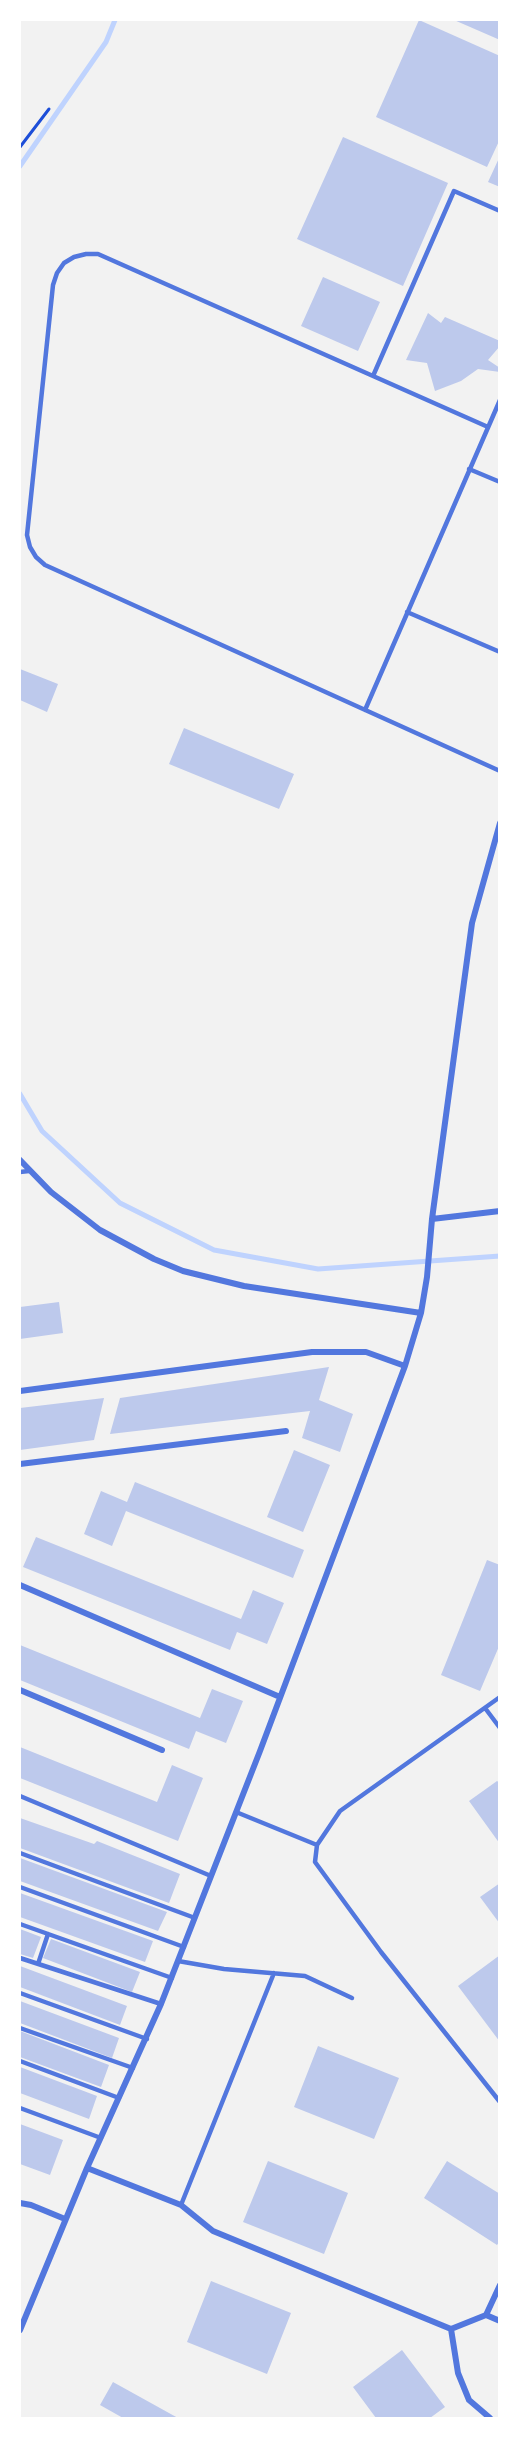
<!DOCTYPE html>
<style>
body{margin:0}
#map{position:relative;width:519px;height:2438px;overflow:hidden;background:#f2f2f2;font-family:"Work Sans",sans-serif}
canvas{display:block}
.frame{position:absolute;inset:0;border:21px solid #fff;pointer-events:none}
</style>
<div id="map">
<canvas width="519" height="2438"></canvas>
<div class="frame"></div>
</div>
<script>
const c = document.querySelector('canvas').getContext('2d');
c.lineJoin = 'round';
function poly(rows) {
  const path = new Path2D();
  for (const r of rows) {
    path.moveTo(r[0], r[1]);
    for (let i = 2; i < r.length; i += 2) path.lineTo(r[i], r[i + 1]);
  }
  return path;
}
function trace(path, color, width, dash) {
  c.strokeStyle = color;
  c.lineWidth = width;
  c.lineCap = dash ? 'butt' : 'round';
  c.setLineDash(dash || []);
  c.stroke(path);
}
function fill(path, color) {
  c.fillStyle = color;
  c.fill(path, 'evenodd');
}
const stream = poly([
 [20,166,106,42,115,20],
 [20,1094,42,1131,120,1203,214,1250,318,1269,500,1256]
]);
const building = poly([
 [419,20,500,56,500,139,487,167,376,117],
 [454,20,500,20,500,40],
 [343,137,448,183,403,286,297,239],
 [500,156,500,187,488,182],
 [323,277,380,302,358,351,301,326],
 [428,313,441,323,445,317,500,341,500,346,488,360,500,368,500,372,478,369,461,381,435,391,427,363,406,360],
 [20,669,58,684,47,712,20,700],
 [184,728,294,774,279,809,169,764],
 [59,1302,63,1333,20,1339,20,1307],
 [329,1367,319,1400,353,1414,340,1452,302,1438,310,1411,110,1434,120,1398],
 [104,1398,94,1440,20,1450,20,1408],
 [294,1450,330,1465,303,1532,267,1517],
 [135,1482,304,1550,293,1578,126,1511,112,1546,84,1534,101,1491,127,1502],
 [36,1537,241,1619,253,1590,284,1603,267,1644,237,1632,230,1650,23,1567],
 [487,1560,500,1565,500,1644,480,1691,441,1675],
 [20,1645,200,1718,212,1689,243,1701,226,1743,196,1731,189,1749,20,1680],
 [20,1747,157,1802,172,1765,203,1778,178,1841,20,1778],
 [497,1781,500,1783,500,1844,469,1801],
 [20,1818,94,1844,97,1841,180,1874,169,1903,20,1848],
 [20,1858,167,1912,158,1931,20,1881],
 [500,1883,500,1924,480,1897],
 [20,1893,153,1941,145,1962,20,1917],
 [20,1929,41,1937,33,1958,20,1954],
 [51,1939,140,1972,132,1992,43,1958],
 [500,1955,500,2042,458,1986],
 [20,1966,127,2006,120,2025,20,1987],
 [20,2001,119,2038,112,2058,20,2023],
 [20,2031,109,2065,101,2087,20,2057],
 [318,2046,399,2078,374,2139,294,2107],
 [20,2067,97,2096,89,2119,20,2093],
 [20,2124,63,2140,50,2175,20,2164],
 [268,2161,348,2193,324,2254,243,2222],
 [447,2161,500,2194,500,2241,497,2245,424,2198],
 [211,2281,291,2313,267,2374,187,2342],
 [402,2350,445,2407,430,2418,376,2418,353,2387],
 [113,2382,178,2418,123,2418,100,2405]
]);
const path = poly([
 [20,147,49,109]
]);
const service = poly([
 [373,376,454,191,500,211],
 [488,427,98,254,86,254,74,257,64,263,57,273,53,285,27,535,30,547,36,557,45,565,500,771],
 [469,469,500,482],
 [407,612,500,652],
 [365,710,500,400],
 [20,1172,29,1171],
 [500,1697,340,1811,317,1845,315,1862,381,1952,500,2102],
 [485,1708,500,1728],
 [20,1796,211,1876],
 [236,1812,317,1845],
 [20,1853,195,1918],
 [20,1887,184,1947],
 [20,1924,172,1978],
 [20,1958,161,2004],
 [178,1961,224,1969,305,1976,352,1998],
 [38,1964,48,1934],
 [20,1993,147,2039],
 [20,2028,133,2068],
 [20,2061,119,2098],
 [20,2108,101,2138],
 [181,2205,274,1973]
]);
const minor = poly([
 [20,1160,51,1192,100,1230,154,1259,183,1271,244,1286,421,1313],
 [432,1219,500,1211],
 [20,1391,312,1352,366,1352,405,1366],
 [20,1464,286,1431],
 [20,1585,280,1697],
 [20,1690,162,1750],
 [87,2168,181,2205,213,2231,451,2329,486,2315,500,2321],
 [20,2203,31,2205,65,2219],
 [486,2315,500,2285],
 [451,2329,458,2373,469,2400,490,2418],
 [20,2330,87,2168,161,2004,260,1751,405,1366,421,1313,427,1277,432,1219,472,923,500,823]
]);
trace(stream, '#bfd3fe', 5);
fill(building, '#bdc9ec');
trace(path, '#1d4ed8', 3);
trace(service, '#5277de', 4.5);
trace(minor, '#5277de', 6);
</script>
